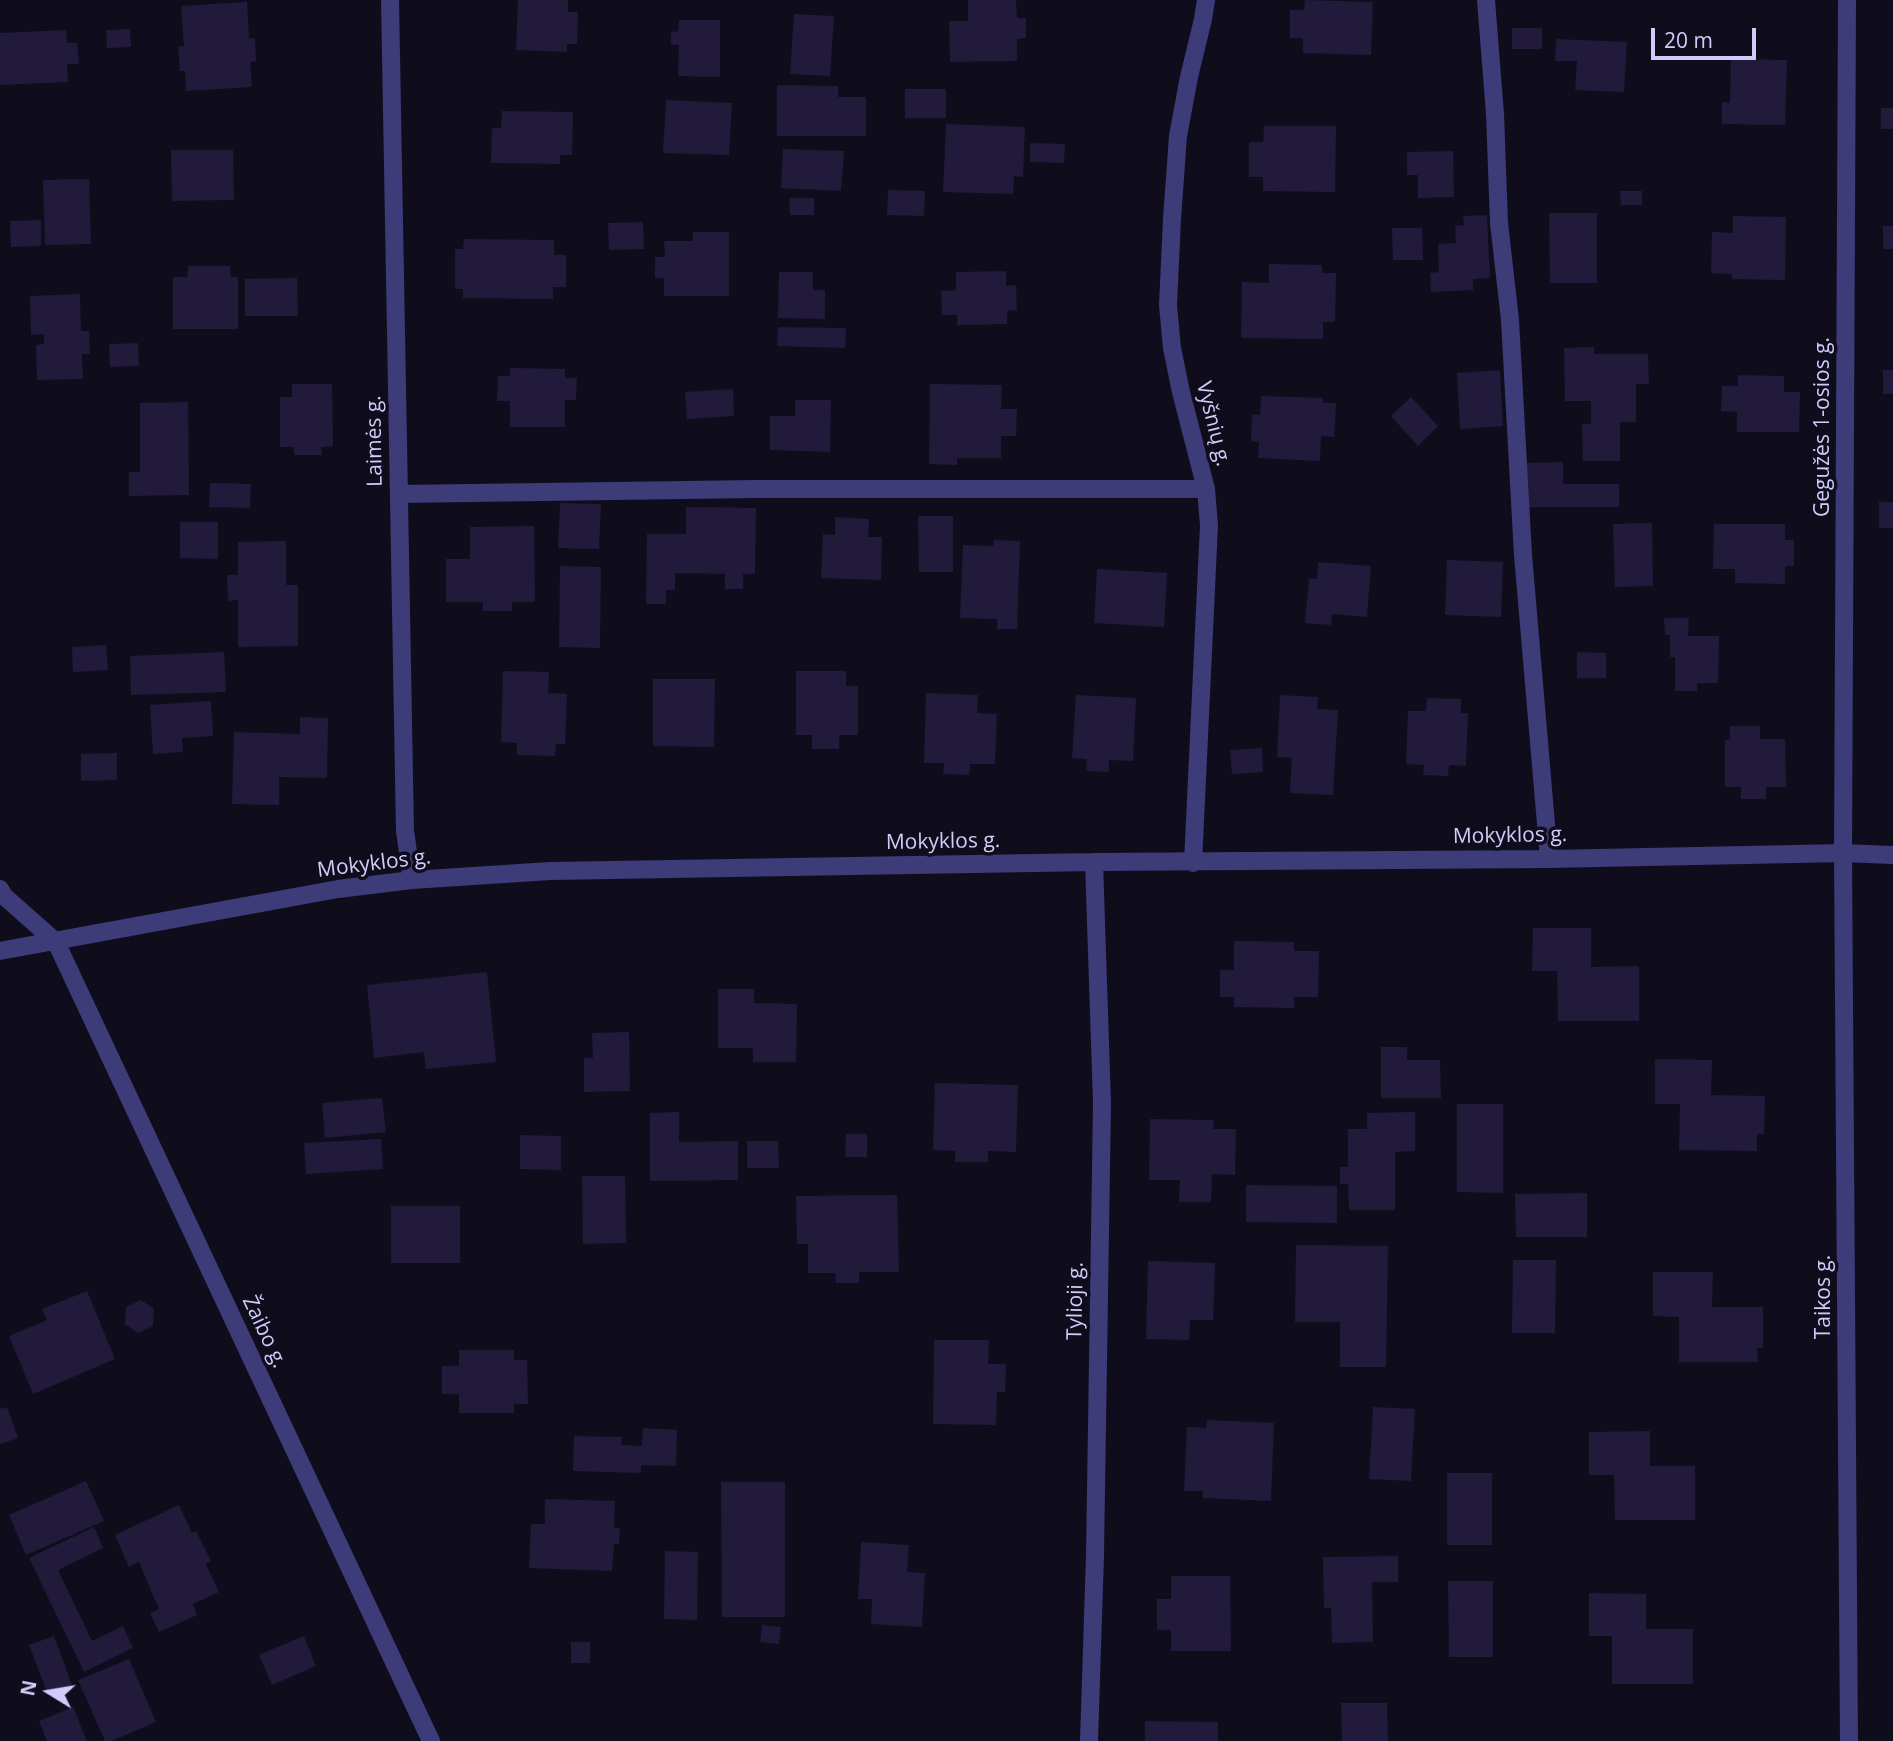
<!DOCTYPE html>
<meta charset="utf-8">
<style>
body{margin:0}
#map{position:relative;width:1893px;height:1741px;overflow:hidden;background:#0f0d1c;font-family:"Open Sans",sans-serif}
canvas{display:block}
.north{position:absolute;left:14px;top:1657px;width:70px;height:70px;-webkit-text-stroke:5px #0f0d1c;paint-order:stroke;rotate:281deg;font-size:19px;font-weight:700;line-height:28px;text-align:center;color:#d1cbfb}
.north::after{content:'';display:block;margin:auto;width:24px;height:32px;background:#d1cbfb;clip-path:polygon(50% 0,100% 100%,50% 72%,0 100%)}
.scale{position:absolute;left:1651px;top:28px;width:105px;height:32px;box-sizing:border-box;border:4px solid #d1cbfb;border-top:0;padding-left:9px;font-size:21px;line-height:24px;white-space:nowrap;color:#d1cbfb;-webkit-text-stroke:5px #0f0d1c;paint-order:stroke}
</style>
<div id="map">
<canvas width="1893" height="1741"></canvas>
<div class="north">N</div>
<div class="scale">20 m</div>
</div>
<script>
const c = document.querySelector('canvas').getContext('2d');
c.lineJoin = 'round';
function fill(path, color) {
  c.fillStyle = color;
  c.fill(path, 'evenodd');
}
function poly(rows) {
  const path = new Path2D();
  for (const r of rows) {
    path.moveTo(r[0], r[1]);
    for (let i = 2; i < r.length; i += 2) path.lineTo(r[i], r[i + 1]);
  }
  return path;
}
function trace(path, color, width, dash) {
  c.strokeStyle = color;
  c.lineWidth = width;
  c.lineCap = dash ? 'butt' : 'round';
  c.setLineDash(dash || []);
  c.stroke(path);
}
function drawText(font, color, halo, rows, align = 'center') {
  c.font = font + ' "Open Sans",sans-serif';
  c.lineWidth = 7;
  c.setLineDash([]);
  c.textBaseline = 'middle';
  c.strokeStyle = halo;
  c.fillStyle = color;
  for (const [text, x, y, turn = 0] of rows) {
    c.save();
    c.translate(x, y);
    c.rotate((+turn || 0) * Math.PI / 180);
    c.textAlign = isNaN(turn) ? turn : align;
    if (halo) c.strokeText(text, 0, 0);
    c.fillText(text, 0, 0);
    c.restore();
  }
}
const building = poly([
 [518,0,568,0,568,12,578,12,577,44,567,44,567,52,516,50],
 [968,0,1016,0,1017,18,1026,18,1026,38,1017,39,1017,61,950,62,949,21,968,21],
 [1305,0,1373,2,1371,55,1303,53,1303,38,1290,38,1290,10,1304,10],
 [247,2,249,39,255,38,256,61,250,62,252,87,186,91,185,71,180,71,178,47,184,46,181,6],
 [794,14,834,16,830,76,790,74],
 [679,20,720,20,720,77,678,76,679,45,671,45,671,31,678,32],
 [1512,28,1542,28,1542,49,1512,49],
 [130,29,131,47,107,48,106,30],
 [66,30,67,43,77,43,79,64,67,64,68,82,0,85,0,33],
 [1556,39,1627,42,1624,92,1575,90,1577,61,1555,61],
 [1731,59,1787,60,1785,125,1722,124,1722,102,1730,103],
 [777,85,838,86,838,97,866,97,866,136,777,136],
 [905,89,946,89,946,118,905,118],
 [666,100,732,103,729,155,663,153],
 [1881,108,1893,108,1893,129,1881,129],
 [502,111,573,112,572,155,560,155,560,164,491,163,492,128,501,128],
 [946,124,1025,127,1023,177,1014,176,1013,194,943,192],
 [1264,126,1336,126,1335,192,1263,191,1263,177,1249,177,1249,142,1263,142],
 [1030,143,1065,144,1064,163,1030,162],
 [783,149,844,151,841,191,781,188],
 [171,150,233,150,234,200,172,201],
 [1453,151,1454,197,1418,198,1418,175,1407,175,1407,152],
 [89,179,91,244,45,245,43,180],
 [888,190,925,191,924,216,887,215],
 [1620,191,1642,191,1642,205,1621,205],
 [789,198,814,198,814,215,790,215],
 [1549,213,1597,213,1597,283,1550,283],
 [1487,215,1490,278,1473,279,1473,290,1431,292,1430,273,1439,272,1438,244,1456,243,1455,226,1464,225,1463,216],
 [1733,216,1786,217,1785,280,1732,279,1732,274,1711,273,1712,232,1733,233],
 [41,220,41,246,11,247,10,221],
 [643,222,644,249,609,250,608,223],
 [1883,226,1893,226,1893,249,1883,249],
 [1392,228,1422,228,1423,260,1393,260],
 [693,232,729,232,729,296,664,296,664,278,655,278,655,257,665,257,664,241,693,241],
 [464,239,554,240,554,255,566,255,566,287,553,287,553,299,463,298,463,289,455,289,455,249,463,249],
 [1269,264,1322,265,1322,273,1336,273,1335,322,1323,322,1323,339,1241,338,1242,282,1269,283],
 [188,266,230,266,231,277,238,277,238,329,173,329,173,277,187,277],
 [1006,271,1006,286,1016,285,1017,310,1007,311,1007,324,957,325,957,315,942,315,941,291,956,290,956,272],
 [779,272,813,272,813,290,825,290,825,319,778,318],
 [297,278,298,316,245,316,245,279],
 [80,294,81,331,89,331,90,354,82,354,83,379,37,380,36,345,44,344,44,334,31,335,30,296],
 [778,327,846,328,845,348,777,346],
 [138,343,139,366,110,367,109,344],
 [1594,347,1594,354,1648,354,1649,384,1636,384,1636,422,1620,422,1620,461,1583,461,1582,424,1591,424,1591,401,1565,401,1564,348],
 [510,368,565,369,565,378,577,378,576,400,565,400,565,427,510,427,510,401,497,401,498,376,510,376],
 [1500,370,1503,426,1460,429,1457,373],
 [1883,370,1893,370,1893,394,1883,394],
 [1738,375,1784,376,1784,392,1800,392,1799,432,1737,432,1737,412,1721,411,1722,386,1738,386],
 [292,384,332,384,333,446,321,447,322,455,294,455,294,447,280,447,280,397,292,397],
 [930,384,1002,385,1001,409,1017,409,1016,436,1001,436,1001,458,957,458,957,465,929,464],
 [733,389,734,416,687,419,685,392],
 [1261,396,1323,398,1323,403,1336,403,1334,437,1321,436,1320,461,1258,458,1259,442,1251,441,1252,414,1260,415],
 [1411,397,1438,426,1418,446,1391,416],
 [795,400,831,400,830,452,770,450,770,416,795,416],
 [188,402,189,495,129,496,129,472,140,472,140,403],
 [1563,462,1563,484,1619,484,1619,507,1527,507,1527,463],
 [210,483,251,484,250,508,209,507],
 [1879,502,1893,502,1893,528,1879,528],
 [560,503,601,504,599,549,558,548],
 [686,507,756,508,755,574,743,574,743,589,725,589,725,574,675,573,675,590,666,590,666,604,646,604,647,534,686,534],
 [918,516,953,516,953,572,919,572],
 [835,517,869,519,868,537,882,537,881,580,821,578,823,534,835,535],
 [180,522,218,522,218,559,180,558],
 [1652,523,1653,586,1615,587,1613,524],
 [1714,524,1785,524,1785,540,1794,540,1794,566,1785,566,1785,584,1735,583,1735,569,1713,569],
 [534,526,535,602,512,602,512,611,483,611,483,602,446,602,446,559,470,559,470,527],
 [994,540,1020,541,1017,629,997,629,997,619,960,618,963,545,993,546],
 [286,541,286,585,298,585,298,646,238,647,238,600,228,601,227,575,238,575,238,542],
 [1447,560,1503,562,1501,617,1445,615],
 [1318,562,1371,566,1367,617,1332,614,1331,625,1305,623,1309,579,1317,579],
 [560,566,601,567,600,648,559,647],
 [1097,569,1167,573,1164,627,1094,623],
 [1664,618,1689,618,1688,636,1719,636,1718,683,1697,683,1697,691,1675,691,1675,657,1670,657,1670,635,1665,635],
 [106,645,108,670,73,672,72,647],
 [224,652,226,692,131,695,130,656],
 [1577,652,1606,653,1606,678,1577,678],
 [503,671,549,672,548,693,567,694,565,744,556,744,555,756,517,755,517,743,501,742],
 [796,671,846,671,846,686,858,686,858,735,839,735,839,749,812,749,812,735,796,735],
 [653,679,715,679,714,747,653,746],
 [926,693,978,695,977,713,997,714,995,764,970,764,969,775,943,774,944,763,924,763],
 [1076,695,1136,698,1133,761,1109,760,1109,772,1086,771,1087,759,1072,758],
 [1280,695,1318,697,1317,709,1338,710,1333,795,1290,793,1292,758,1277,757],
 [1427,698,1461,699,1461,713,1468,713,1466,766,1449,765,1448,776,1423,775,1424,765,1406,764,1408,711,1426,711],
 [211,701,213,736,182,738,183,752,153,754,150,705],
 [300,717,328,718,327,778,279,777,279,805,232,804,234,732,300,734],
 [1730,726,1760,726,1760,739,1785,739,1786,787,1766,787,1766,799,1741,799,1741,787,1725,787,1725,740,1730,739],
 [1262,748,1263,772,1232,774,1230,750],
 [117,753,117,780,81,781,81,754],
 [1533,928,1591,928,1591,967,1639,966,1639,1021,1558,1021,1557,971,1532,971],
 [1234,941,1294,942,1294,951,1319,951,1318,997,1294,997,1294,1008,1234,1007,1234,997,1220,997,1220,970,1234,970],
 [487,972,496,1062,426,1069,424,1052,374,1058,367,985],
 [718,989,754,989,754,1003,797,1004,796,1062,753,1062,753,1048,718,1048],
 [629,1032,630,1091,584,1092,584,1058,593,1058,592,1033],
 [1381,1047,1407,1047,1407,1060,1440,1060,1441,1098,1381,1098],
 [1655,1059,1712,1060,1711,1095,1765,1096,1764,1134,1757,1134,1757,1151,1679,1150,1680,1104,1655,1104],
 [935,1083,1018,1085,1016,1152,988,1151,988,1162,955,1162,955,1151,933,1150],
 [382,1098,386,1132,325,1138,322,1103],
 [1457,1104,1503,1104,1503,1193,1457,1192],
 [679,1112,679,1142,738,1141,738,1180,650,1181,650,1113],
 [1415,1112,1415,1151,1395,1152,1395,1210,1349,1210,1348,1184,1340,1184,1340,1167,1348,1167,1348,1129,1367,1129,1367,1113],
 [1150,1119,1214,1120,1213,1129,1236,1129,1235,1175,1212,1174,1211,1202,1179,1202,1180,1180,1149,1180],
 [846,1134,867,1134,867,1157,845,1157],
 [520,1135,561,1136,561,1170,520,1169],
 [381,1139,383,1169,306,1174,304,1143],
 [747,1141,778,1141,779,1168,747,1168],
 [582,1176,625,1176,626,1243,583,1244],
 [1246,1185,1337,1186,1337,1223,1246,1222],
 [1587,1193,1587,1237,1516,1237,1515,1194],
 [897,1195,899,1272,859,1272,859,1283,836,1283,835,1273,808,1273,808,1244,797,1244,796,1196],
 [391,1206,460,1206,460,1263,391,1263],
 [1296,1245,1388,1246,1386,1367,1340,1367,1340,1322,1295,1322],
 [1513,1260,1556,1260,1555,1333,1512,1333],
 [1148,1261,1215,1263,1213,1320,1190,1320,1189,1340,1146,1339],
 [1653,1272,1713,1272,1712,1307,1763,1307,1763,1348,1757,1348,1758,1362,1679,1362,1679,1317,1653,1316],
 [87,1291,115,1359,33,1394,9,1336,47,1320,42,1309],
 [141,1300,154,1309,153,1326,138,1333,125,1324,126,1307],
 [934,1340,989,1340,988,1364,1006,1364,1005,1392,997,1392,996,1425,933,1424],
 [459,1350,514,1350,514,1360,527,1360,528,1404,514,1404,514,1413,459,1413,459,1394,442,1394,442,1366,459,1366],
 [7,1407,18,1438,0,1444,0,1409],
 [1373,1407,1415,1409,1411,1481,1369,1479],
 [1207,1420,1274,1423,1271,1501,1203,1498,1203,1491,1184,1491,1187,1427,1206,1428],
 [643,1428,677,1430,676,1466,641,1465,641,1473,573,1471,574,1436,622,1437,621,1445,642,1446],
 [1650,1431,1650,1466,1695,1466,1695,1520,1615,1520,1614,1475,1589,1475,1589,1432],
 [1447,1473,1492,1473,1492,1545,1447,1545],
 [86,1481,104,1521,26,1555,9,1515],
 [721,1482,785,1482,785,1617,722,1617],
 [545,1499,615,1501,614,1528,620,1528,619,1544,614,1544,612,1571,529,1568,531,1524,545,1524],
 [179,1505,192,1533,196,1531,211,1561,206,1564,219,1592,193,1604,197,1615,159,1632,150,1613,159,1609,139,1562,129,1567,115,1535],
 [94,1527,103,1548,58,1570,92,1641,123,1626,133,1648,84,1672,29,1558],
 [861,1542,909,1545,907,1572,925,1573,922,1627,871,1624,872,1599,858,1599],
 [665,1551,698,1552,697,1620,664,1619],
 [1398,1556,1398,1582,1372,1582,1373,1642,1332,1643,1331,1608,1324,1608,1323,1557],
 [1171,1576,1230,1576,1231,1651,1171,1651,1171,1630,1157,1630,1157,1599,1171,1599],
 [1448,1581,1493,1581,1493,1657,1449,1657],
 [1589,1593,1646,1594,1646,1629,1693,1629,1693,1684,1612,1684,1612,1636,1589,1636],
 [762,1625,781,1627,779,1644,760,1642],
 [54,1636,72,1685,48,1694,29,1645],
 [304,1636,316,1666,272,1685,259,1655],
 [571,1642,590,1642,590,1663,571,1663],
 [129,1659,156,1722,112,1741,105,1741,78,1680],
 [1341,1703,1387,1703,1388,1741,1342,1741],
 [73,1707,87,1741,47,1741,39,1721],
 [1145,1721,1218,1722,1218,1741,1145,1741]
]);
const minor = poly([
 [390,0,405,831,412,880],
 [1486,0,1495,114,1499,223,1510,320,1523,555,1549,859],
 [1847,0,1843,853,1849,1741],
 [399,494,756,489,1206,489],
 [1193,863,1209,525,1206,489,1181,392,1172,348,1168,305,1172,219,1178,136,1189,77,1203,19,1206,0],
 [0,889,4,896,56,942,431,1741],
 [0,951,338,889,412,880,550,871,1094,862,1549,859,1843,853,1893,855],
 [1089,1741,1095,1555,1102,1103,1094,862]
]);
const streetNames = [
 ["Vyšnių g.",1213,424,76],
 ["Gegužės 1-osios g.",1823,427,-90],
 ["Laimės g.",375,441,-91],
 ["Mokyklos g.",1510,836,-1],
 ["Mokyklos g.",943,842,-1],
 ["Mokyklos g.",374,864,-7],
 ["Taikos g.",1824,1297,-90],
 ["Tylioji g.",1076,1301,-89],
 ["Žaibo g.",264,1332,65]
];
fill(building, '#211a3b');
trace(minor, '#3d3b78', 18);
drawText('21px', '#d1cbfb', '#0f0d1c', streetNames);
</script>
